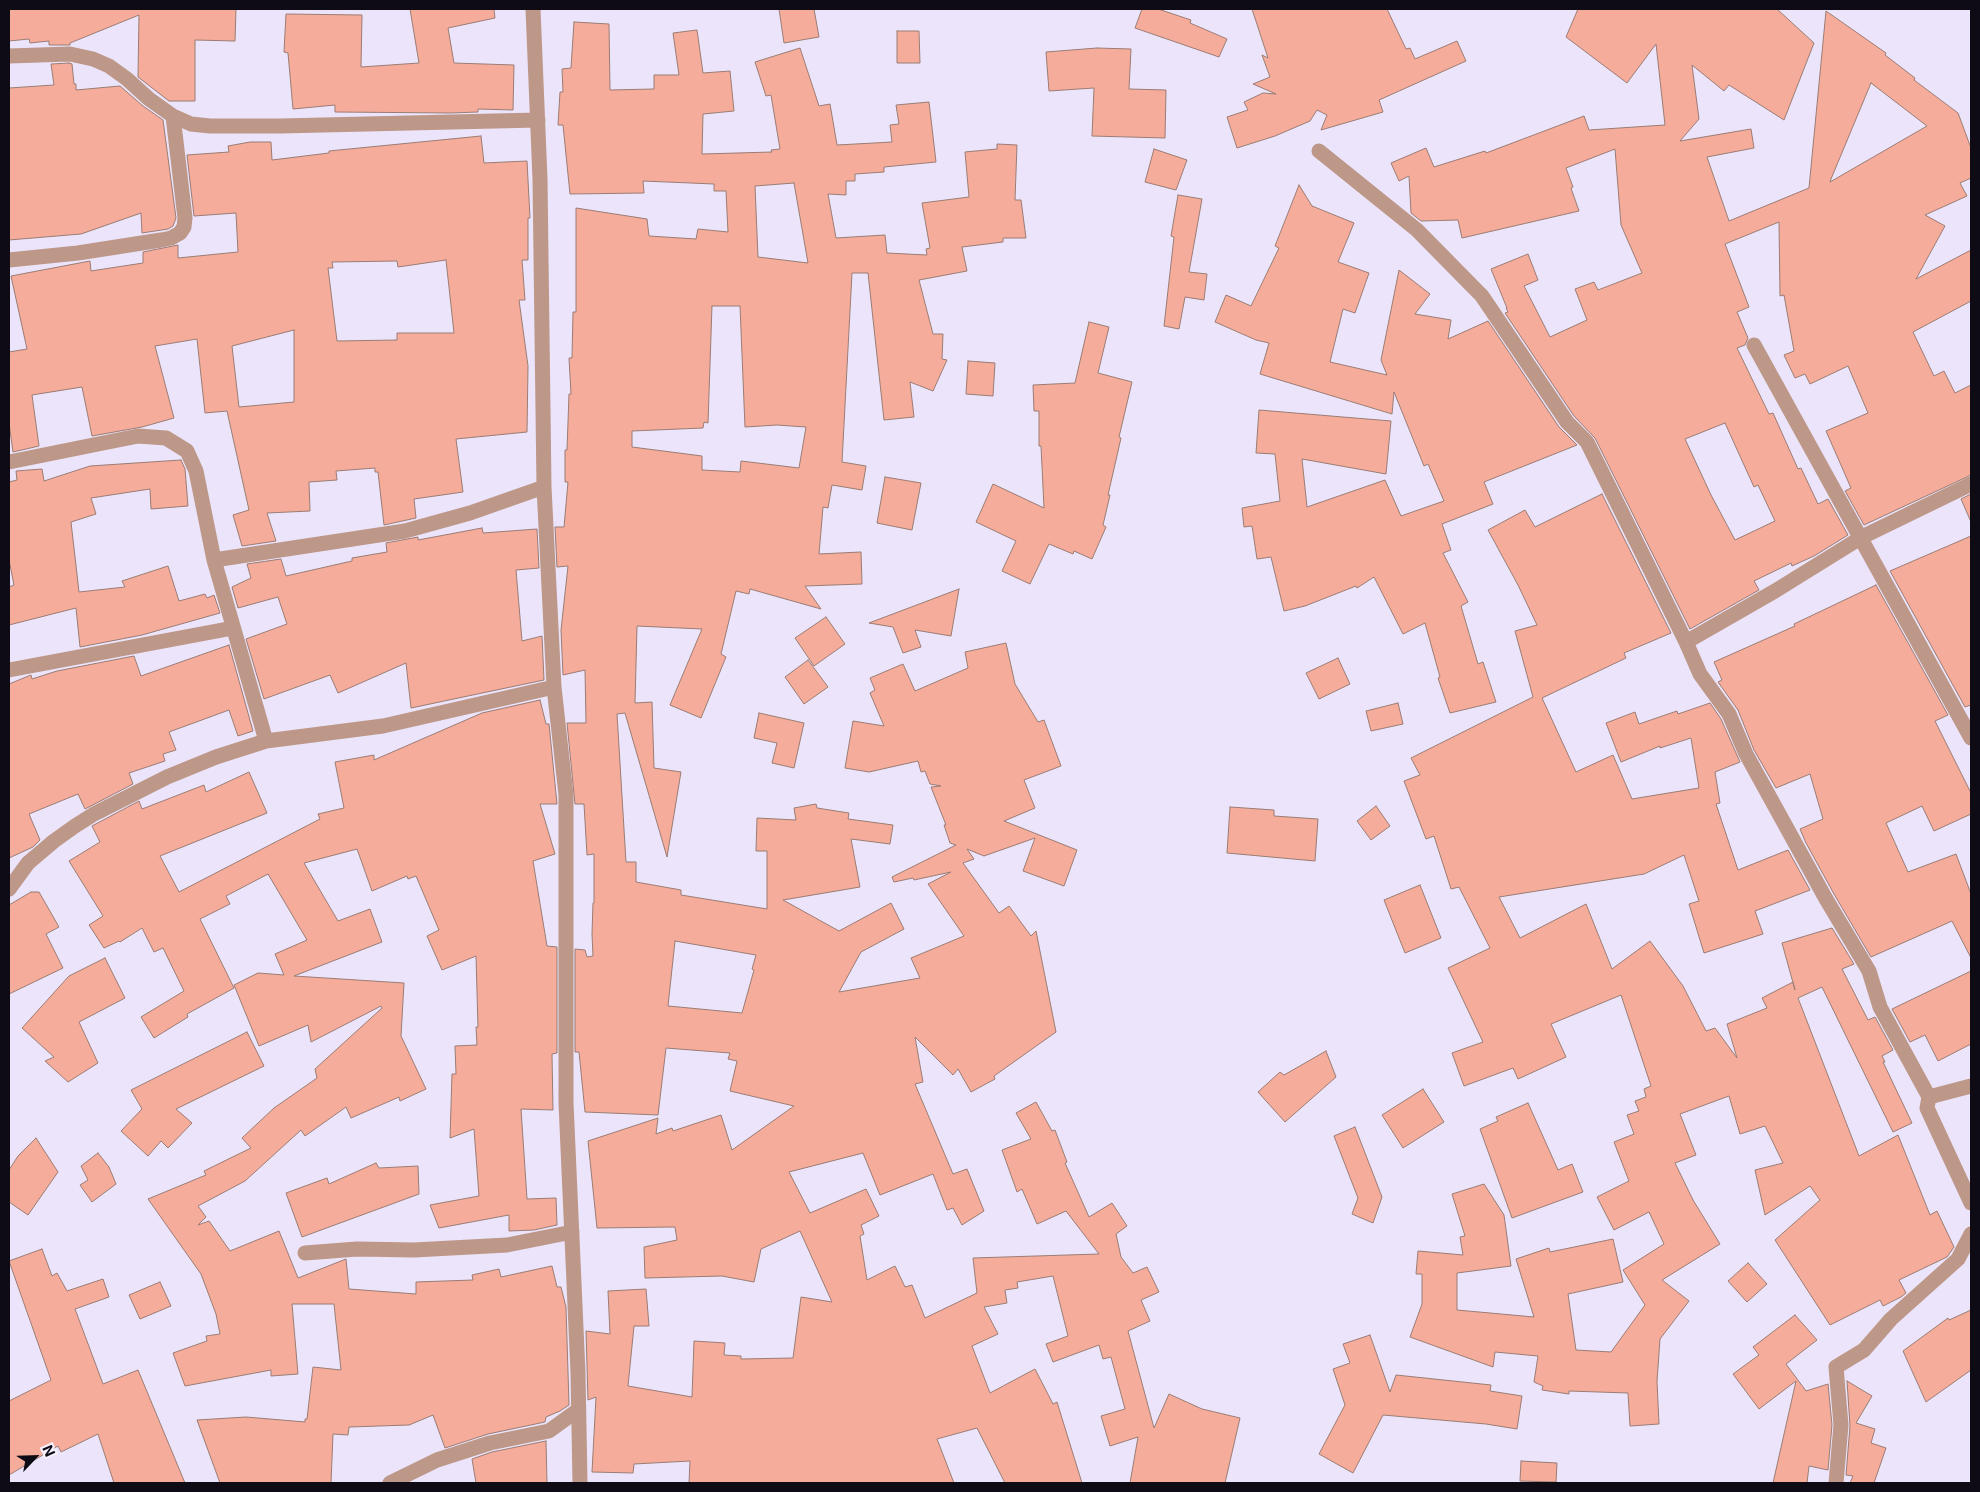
<!DOCTYPE html>
<style>
body{margin:0}
#map{position:relative;width:1980px;height:1492px;overflow:hidden;background:#ebe4fb;font-family:Inter,sans-serif}
canvas{display:block}
.frame{position:absolute;inset:0;border:10px solid #0e0b14;pointer-events:none}
.north{position:absolute;left:10px;top:1432px;width:50px;height:50px;-webkit-text-stroke:4px #f7f3ff;paint-order:stroke;rotate:66deg;font-size:14px;font-weight:700;line-height:20px;text-align:center;color:#0e0b14}
.north::after{content:'';display:block;margin:auto;width:18px;height:22px;background:#0e0b14;clip-path:polygon(50% 0,100% 100%,50% 72%,0 100%)}
</style>
<div id="map">
<canvas width="1980" height="1492"></canvas>
<div class="frame"></div>
<div class="north">N</div>
</div>
<script>
const c = document.querySelector('canvas').getContext('2d');
c.lineJoin = 'round';
function fill(path, color) {
  c.fillStyle = color;
  c.fill(path, 'evenodd');
}
function poly(rows) {
  const path = new Path2D();
  for (const r of rows) {
    path.moveTo(r[0], r[1]);
    for (let i = 2; i < r.length; i += 2) path.lineTo(r[i], r[i + 1]);
  }
  return path;
}
function trace(path, color, width, dash) {
  c.strokeStyle = color;
  c.lineWidth = width;
  c.lineCap = dash ? 'butt' : 'round';
  c.setLineDash(dash || []);
  c.stroke(path);
}
const building = poly([
 [9,9,236,9,235,41,195,40,195,101,169,101,138,77,139,15,70,43,70,45,49,45,49,41,30,43,29,39,9,41,9,9],
 [410,9,494,9,495,18,448,28,454,63,514,65,513,110,478,109,478,112,451,113,335,112,335,105,293,109,288,53,284,52,286,14,362,15,361,67,419,63,410,9],
 [779,9,814,9,819,37,784,43,779,9],
 [1142,9,1158,9,1191,20,1190,23,1227,39,1219,57,1135,28,1142,9],
 [1252,9,1387,9,1406,49,1410,48,1415,59,1457,41,1466,61,1379,100,1383,112,1321,130,1327,115,1317,110,1310,121,1275,136,1237,148,1227,117,1248,110,1244,102,1263,93,1276,94,1253,84,1270,77,1262,55,1268,58,1252,9],
 [1578,9,1777,9,1814,43,1784,120,1729,85,1724,91,1692,65,1699,119,1680,141,1751,129,1754,148,1707,157,1729,221,1809,188,1826,11,1886,53,1885,55,1915,78,1914,80,1958,113,1971,148,1971,178,1960,183,1967,196,1925,215,1945,226,1916,279,1971,250,1971,301,1913,332,1934,376,1944,371,1955,393,1971,385,1971,475,1864,525,1845,491,1851,488,1826,431,1868,413,1848,366,1810,384,1805,374,1795,378,1784,355,1794,351,1784,295,1780,296,1779,222,1725,244,1749,307,1737,312,1748,338,1745,345,1737,348,1769,414,1773,413,1798,469,1801,468,1818,504,1828,499,1848,535,1814,556,1792,566,1791,563,1754,581,1759,590,1690,629,1595,438,1574,416,1505,313,1508,312,1506,308,1507,308,1491,269,1528,254,1538,280,1524,286,1550,337,1587,320,1575,289,1594,282,1598,290,1642,273,1621,225,1615,149,1566,168,1573,187,1571,188,1579,211,1462,238,1458,220,1421,221,1411,213,1409,176,1399,181,1391,163,1426,148,1434,167,1485,151,1486,153,1584,116,1589,130,1665,125,1656,44,1627,83,1566,37,1578,9],
 [1871,83,1927,126,1830,182,1831,179,1871,83],
 [1725,423,1754,487,1758,485,1775,521,1735,540,1711,495,1685,439,1725,423],
 [574,22,609,24,610,90,654,89,654,75,679,75,673,33,697,30,703,73,730,71,734,111,703,114,702,154,772,152,771,150,780,149,771,95,766,96,755,62,800,48,819,106,830,104,837,145,892,142,890,125,899,124,896,105,929,102,936,162,884,167,884,172,855,174,855,181,846,181,846,195,828,194,836,238,885,235,887,253,927,255,926,249,930,248,922,203,969,197,965,152,997,149,997,144,1017,145,1015,200,1021,200,1026,238,1003,238,1003,242,962,247,967,271,919,280,933,334,943,334,942,359,947,360,933,391,910,382,914,417,884,420,868,273,852,273,842,462,866,466,862,490,832,485,828,508,823,507,819,554,861,552,862,584,805,586,821,609,750,589,749,594,736,591,721,654,726,657,701,718,670,705,702,629,637,626,635,703,652,702,654,768,681,772,667,857,625,713,617,714,626,862,636,862,636,882,681,890,681,895,767,909,767,851,756,851,757,818,796,820,794,808,816,804,817,808,849,813,848,819,893,825,890,844,851,839,860,887,783,900,839,931,891,903,904,929,861,952,839,992,920,978,911,958,964,936,928,884,951,872,914,880,913,878,894,882,892,877,956,845,950,843,944,825,946,825,931,787,941,786,930,784,925,771,921,772,918,761,869,772,845,768,853,721,884,726,870,693,875,690,870,678,903,664,915,691,968,668,965,652,1006,643,1015,684,1038,722,1044,720,1061,766,1024,780,1035,808,1004,821,1077,850,1064,886,1023,871,1035,838,984,856,967,849,974,859,963,863,999,913,1009,906,1031,936,1036,931,1056,1032,994,1076,995,1079,971,1092,958,1069,953,1075,915,1037,923,1082,915,1084,953,1174,967,1169,984,1211,962,1225,953,1208,947,1210,933,1174,880,1195,863,1153,789,1172,810,1213,866,1189,879,1216,861,1225,864,1234,860,1236,867,1280,895,1266,905,1287,912,1285,925,1318,977,1293,973,1258,1099,1254,1066,1211,1037,1224,1022,1189,1017,1192,1002,1150,1031,1139,1016,1113,1036,1102,1052,1131,1055,1130,1067,1162,1065,1163,1089,1217,1112,1203,1127,1226,1116,1234,1121,1257,1133,1273,1147,1267,1159,1292,1141,1300,1150,1321,1128,1331,1154,1428,1169,1394,1202,1409,1240,1418,1225,1483,1130,1483,1138,1437,1110,1446,1101,1416,1125,1409,1111,1357,1103,1359,1099,1345,1053,1362,1046,1344,1068,1336,1053,1276,1017,1282,1018,1288,1005,1290,1007,1303,984,1307,998,1334,972,1346,990,1393,1035,1369,1053,1404,1057,1402,1082,1483,1005,1483,977,1428,937,1439,954,1483,689,1483,690,1461,634,1464,633,1473,592,1472,596,1397,588,1400,586,1331,610,1334,608,1291,646,1289,649,1326,634,1326,628,1386,692,1397,694,1341,725,1343,724,1355,741,1356,741,1359,793,1358,801,1297,832,1302,800,1231,761,1249,754,1282,722,1276,645,1278,644,1247,677,1240,675,1227,597,1228,588,1141,658,1118,656,1134,672,1128,673,1131,721,1115,732,1150,794,1106,730,1091,737,1061,728,1059,730,1053,666,1048,658,1115,585,1112,579,1052,575,1052,575,949,585,950,587,957,593,956,592,934,593,903,594,903,594,854,587,855,584,804,575,804,567,723,586,723,585,670,563,675,561,630,568,566,557,567,555,527,564,527,568,482,565,482,565,450,567,450,569,394,571,394,569,358,572,358,573,312,576,312,576,208,647,219,649,236,696,239,698,229,728,232,726,191,714,191,714,184,643,181,644,193,570,194,563,125,558,125,560,92,563,92,562,69,571,68,574,22],
 [794,183,808,263,758,257,755,186,794,183],
 [712,306,740,306,745,427,777,425,806,427,799,468,741,461,740,472,702,470,702,456,632,447,632,431,703,428,704,422,708,423,712,306],
 [675,941,756,955,752,969,754,970,742,1013,668,1006,675,941],
 [897,31,919,31,920,63,897,63,897,31],
 [1097,48,1131,49,1129,89,1166,90,1165,138,1092,136,1094,88,1049,91,1046,52,1097,48],
 [69,63,72,64,74,84,76,84,76,90,120,86,143,106,163,120,176,218,173,226,168,229,142,233,141,213,81,234,9,240,9,88,54,85,51,64,69,63],
 [481,136,484,163,527,161,530,218,528,218,528,260,522,260,525,300,519,300,528,366,527,432,456,439,463,492,414,499,416,518,384,525,378,472,375,472,375,468,336,471,337,480,309,482,310,511,267,513,276,541,242,546,233,515,249,510,227,411,205,413,197,339,155,346,174,418,142,427,92,436,82,387,32,395,39,446,13,452,9,423,9,352,27,349,11,276,90,261,91,271,143,263,143,252,178,245,178,258,238,252,236,213,194,216,187,155,229,152,228,146,250,142,271,142,272,160,329,153,329,151,481,136],
 [446,260,454,333,397,333,397,340,337,341,328,268,333,268,332,262,397,261,398,267,446,260],
 [294,330,294,402,239,407,232,346,294,330],
 [1154,149,1187,160,1176,190,1145,182,1154,149],
 [1299,185,1312,206,1354,223,1338,262,1369,273,1355,313,1343,309,1330,362,1387,375,1381,360,1399,270,1430,294,1415,314,1451,320,1448,339,1488,321,1559,427,1577,445,1484,482,1493,504,1442,524,1451,550,1443,553,1468,602,1461,606,1478,664,1483,662,1496,702,1450,713,1438,678,1440,677,1425,623,1403,634,1374,577,1357,588,1356,586,1305,606,1284,611,1271,557,1257,559,1252,526,1244,527,1242,508,1280,501,1275,454,1256,453,1259,410,1391,421,1386,474,1302,459,1307,507,1385,480,1401,516,1444,501,1428,464,1424,466,1394,392,1392,414,1260,374,1269,343,1256,340,1215,322,1226,295,1251,306,1279,248,1275,246,1299,185],
 [1178,195,1202,199,1189,272,1207,274,1204,300,1185,297,1179,329,1164,326,1174,237,1171,236,1178,195],
 [1089,322,1109,327,1098,373,1132,382,1119,437,1121,438,1108,495,1110,495,1103,525,1106,527,1092,559,1074,551,1073,554,1049,544,1030,584,1002,571,1016,541,976,522,993,484,1044,508,1041,446,1039,446,1039,411,1034,411,1033,385,1075,383,1089,322],
 [968,361,995,363,993,396,966,394,968,361],
 [181,460,185,469,188,506,151,509,150,489,91,498,96,514,71,522,79,592,125,587,122,581,168,566,179,601,205,594,207,598,214,595,220,613,142,635,80,647,76,608,9,625,9,587,14,585,9,560,9,482,17,480,16,471,42,469,44,481,90,466,181,460],
 [885,477,921,483,912,530,877,523,885,477],
 [1602,494,1671,633,1624,653,1626,658,1542,698,1576,772,1613,755,1632,799,1699,788,1691,738,1660,748,1660,746,1621,762,1606,723,1635,712,1639,724,1677,711,1678,714,1710,703,1721,719,1740,762,1715,772,1720,803,1716,804,1738,870,1788,850,1810,890,1755,911,1763,934,1704,953,1689,904,1699,901,1684,855,1644,874,1499,897,1520,938,1586,904,1612,969,1650,941,1683,986,1706,1031,1715,1028,1737,1058,1727,1024,1767,1008,1762,998,1793,982,1795,990,1782,943,1832,928,1854,964,1842,969,1868,1020,1875,1017,1893,1050,1882,1056,1885,1062,1883,1062,1912,1123,1893,1132,1822,987,1798,998,1859,1156,1898,1135,1930,1215,1937,1211,1954,1247,1947,1257,1899,1280,1906,1293,1901,1297,1883,1306,1880,1300,1830,1325,1775,1240,1820,1200,1810,1186,1765,1215,1755,1170,1783,1163,1765,1126,1740,1134,1729,1096,1680,1114,1696,1155,1675,1163,1693,1200,1720,1244,1662,1280,1689,1301,1660,1339,1657,1381,1659,1424,1630,1426,1628,1393,1569,1391,1569,1394,1542,1390,1543,1386,1534,1382,1538,1356,1495,1352,1493,1367,1410,1337,1422,1304,1422,1274,1416,1274,1418,1251,1463,1255,1460,1237,1465,1236,1452,1194,1484,1184,1504,1215,1511,1266,1457,1273,1457,1310,1534,1317,1516,1259,1549,1248,1550,1252,1613,1239,1623,1282,1568,1294,1576,1350,1611,1352,1645,1305,1623,1270,1664,1244,1649,1212,1614,1230,1597,1197,1629,1181,1614,1142,1634,1134,1627,1115,1639,1111,1635,1101,1646,1097,1644,1089,1651,1086,1621,995,1551,1024,1566,1057,1518,1079,1513,1068,1464,1086,1452,1053,1483,1042,1448,968,1490,948,1459,887,1451,889,1434,836,1426,839,1404,781,1420,775,1411,758,1533,697,1515,631,1537,625,1518,585,1488,530,1525,510,1535,527,1602,494],
 [1971,494,1971,522,1961,499,1971,494],
 [482,528,483,533,537,529,539,568,516,570,522,641,542,636,544,680,411,708,406,663,338,693,330,675,264,699,246,639,287,624,278,597,238,608,232,587,251,578,247,564,281,559,286,576,352,561,352,558,387,552,386,543,418,537,418,540,482,528],
 [1971,536,1971,705,1965,707,1890,571,1971,536],
 [1876,585,1948,715,1935,721,1971,793,1971,814,1934,831,1922,806,1886,823,1908,872,1956,854,1971,894,1971,958,1952,921,1871,957,1834,894,1806,843,1800,829,1823,819,1810,774,1776,788,1754,750,1738,710,1718,682,1722,680,1714,662,1795,626,1794,624,1876,585],
 [959,589,951,636,915,630,921,647,903,653,893,627,869,623,959,589],
 [826,617,845,644,814,666,795,638,826,617],
 [229,645,253,731,238,736,229,710,169,732,176,750,163,754,165,761,129,773,133,784,85,809,78,794,29,814,40,840,33,847,9,858,9,684,31,675,32,679,57,671,134,656,141,676,229,645],
 [1338,658,1350,684,1319,699,1306,673,1338,658],
 [808,660,828,687,804,704,785,677,808,660],
 [540,700,546,724,549,724,557,804,540,804,555,854,533,861,547,946,557,947,557,1053,552,1054,553,1110,521,1109,527,1199,556,1198,557,1225,534,1230,509,1231,509,1215,439,1228,430,1205,479,1196,474,1129,450,1138,452,1074,456,1074,455,1046,477,1045,476,1027,478,1027,476,956,442,970,427,936,439,930,416,876,408,879,407,876,372,891,357,849,304,863,338,921,370,909,382,942,294,976,404,983,401,1036,426,1089,400,1101,399,1097,351,1118,346,1107,305,1136,301,1130,245,1181,198,1206,206,1217,198,1225,209,1221,230,1251,279,1231,298,1278,346,1259,349,1289,416,1294,416,1282,473,1280,472,1275,499,1269,501,1277,552,1266,557,1287,561,1287,566,1307,569,1405,560,1411,546,1417,545,1422,488,1434,445,1448,433,1415,409,1425,349,1427,348,1435,333,1434,331,1483,220,1483,197,1420,246,1417,305,1422,305,1419,307,1419,313,1367,341,1370,334,1304,292,1304,298,1374,271,1376,271,1370,185,1386,173,1353,207,1341,206,1336,220,1334,216,1314,201,1274,148,1199,206,1175,204,1171,251,1148,242,1138,274,1108,317,1078,315,1069,382,1008,381,1006,311,1042,308,1025,259,1046,234,985,258,973,284,975,275,954,307,940,268,874,226,896,230,904,200,919,234,988,187,1014,188,1017,154,1038,141,1017,184,991,163,948,154,952,142,928,120,942,119,941,104,948,89,925,103,916,69,861,100,842,92,826,139,801,142,809,204,785,206,792,249,772,267,813,160,856,179,892,320,819,318,814,344,808,335,762,374,755,374,760,482,713,540,700],
 [1398,703,1403,724,1371,731,1366,711,1398,703],
 [759,713,804,723,794,768,772,763,777,743,754,738,759,713],
 [1376,806,1390,826,1371,840,1357,821,1376,806],
 [1230,807,1274,810,1274,816,1318,819,1315,861,1227,853,1230,807],
 [1420,885,1441,938,1405,953,1384,900,1420,885],
 [31,892,39,892,59,927,46,934,63,968,9,994,9,905,31,892],
 [105,958,125,998,79,1022,98,1063,68,1082,45,1061,54,1057,22,1028,69,976,105,958],
 [1971,971,1971,1044,1938,1061,1925,1035,1910,1042,1892,1009,1971,971],
 [247,1032,264,1066,176,1109,192,1123,168,1148,161,1141,148,1156,121,1131,142,1109,131,1090,247,1032],
 [1326,1051,1336,1077,1285,1122,1258,1092,1280,1072,1284,1075,1326,1051],
 [1423,1089,1444,1122,1403,1148,1382,1115,1423,1089],
 [1528,1103,1558,1170,1572,1164,1583,1192,1512,1218,1480,1129,1498,1121,1496,1117,1528,1103],
 [1355,1127,1382,1197,1373,1223,1352,1214,1358,1198,1334,1136,1355,1127],
 [36,1138,58,1172,28,1215,9,1202,9,1170,18,1156,36,1138],
 [98,1153,109,1167,116,1184,92,1202,80,1185,88,1180,81,1166,98,1153],
 [376,1163,379,1168,418,1166,419,1194,302,1237,286,1193,327,1178,329,1184,376,1163],
 [42,1249,52,1276,57,1273,67,1291,103,1279,109,1297,75,1309,103,1384,138,1370,185,1483,114,1483,98,1434,61,1452,58,1446,9,1475,9,1401,51,1380,9,1261,42,1249],
 [1748,1263,1767,1284,1747,1302,1728,1281,1748,1263],
 [160,1282,171,1306,140,1319,129,1295,160,1282],
 [1971,1310,1971,1370,1926,1402,1903,1351,1948,1318,1949,1320,1971,1310],
 [1795,1315,1817,1340,1786,1364,1806,1391,1828,1384,1832,1425,1828,1470,1809,1466,1807,1483,1773,1483,1796,1381,1759,1409,1733,1374,1759,1355,1753,1347,1795,1315],
 [1370,1335,1390,1392,1396,1375,1491,1385,1490,1391,1522,1396,1517,1429,1486,1424,1383,1415,1353,1473,1319,1454,1345,1405,1333,1369,1350,1363,1343,1344,1370,1335],
 [1847,1381,1872,1396,1856,1423,1875,1429,1871,1443,1886,1448,1874,1483,1850,1483,1853,1476,1846,1475,1850,1426,1847,1381],
 [546,1441,547,1483,476,1483,472,1459,492,1452,546,1441],
 [1521,1461,1557,1463,1556,1482,1520,1481,1521,1461]
]);
const street = poly([
 [533,9,540,179,544,487,554,687,566,795,566,1103,578,1373,580,1483],
 [9,56,70,54,93,59,109,66,127,79,149,99,173,116,191,124,210,126,280,126,538,120],
 [1319,151,1417,230,1482,296,1567,422,1587,442,1686,642,1700,674,1729,714,1746,754,1826,899,1869,971,1880,1007,1929,1097],
 [9,260,78,253,161,240,171,238,180,233,184,227,185,218,173,116],
 [1754,345,1971,738],
 [9,462,138,436,166,438,187,451,196,471,214,560,266,741],
 [214,560,405,531,470,513,544,487],
 [1686,642,1775,591,1862,537,1971,484],
 [9,670,233,628],
 [9,889,28,863,54,841,75,826,94,814,167,777,216,757,266,741,383,726,554,687],
 [1971,1086,1929,1097,1927,1108,1971,1203],
 [305,1253,357,1249,414,1250,507,1245,572,1232],
 [390,1483,437,1460,490,1443,549,1431,578,1410],
 [1836,1483,1841,1425,1836,1367,1864,1350,1891,1319,1958,1259,1971,1234]
]);
fill(building, '#f6ac9a');
trace(building, '#9a7c74', 1);
trace(street, '#bd9787', 15);
</script>
